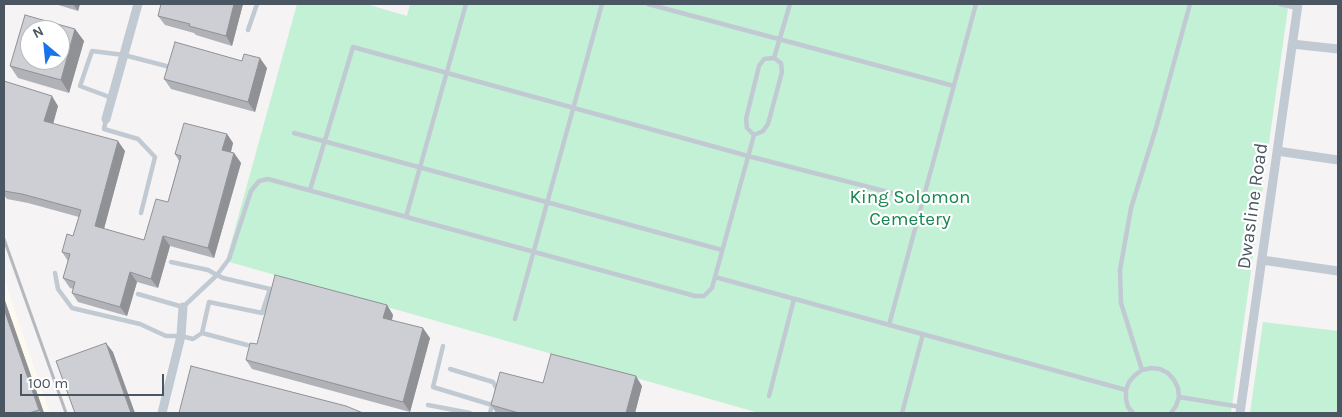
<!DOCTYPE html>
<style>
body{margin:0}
#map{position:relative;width:1342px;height:417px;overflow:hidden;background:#f5f3f3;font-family:Karla,sans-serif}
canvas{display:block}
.frame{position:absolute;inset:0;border:5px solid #4a5661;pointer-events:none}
.north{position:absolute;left:20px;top:20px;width:50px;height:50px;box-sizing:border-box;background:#fff;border:1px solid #b7bbc0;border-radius:50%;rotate:332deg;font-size:14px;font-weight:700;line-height:20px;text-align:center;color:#4a5661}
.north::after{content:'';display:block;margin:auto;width:18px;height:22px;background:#1a73e8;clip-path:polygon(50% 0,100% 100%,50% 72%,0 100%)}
.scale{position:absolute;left:20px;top:374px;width:144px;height:22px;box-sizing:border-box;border:2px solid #4a5661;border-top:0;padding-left:6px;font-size:15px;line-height:18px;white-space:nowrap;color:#4a5661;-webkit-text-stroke:4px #fff;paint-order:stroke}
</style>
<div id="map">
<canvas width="1342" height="417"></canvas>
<div class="frame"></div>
<div class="north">N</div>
<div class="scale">100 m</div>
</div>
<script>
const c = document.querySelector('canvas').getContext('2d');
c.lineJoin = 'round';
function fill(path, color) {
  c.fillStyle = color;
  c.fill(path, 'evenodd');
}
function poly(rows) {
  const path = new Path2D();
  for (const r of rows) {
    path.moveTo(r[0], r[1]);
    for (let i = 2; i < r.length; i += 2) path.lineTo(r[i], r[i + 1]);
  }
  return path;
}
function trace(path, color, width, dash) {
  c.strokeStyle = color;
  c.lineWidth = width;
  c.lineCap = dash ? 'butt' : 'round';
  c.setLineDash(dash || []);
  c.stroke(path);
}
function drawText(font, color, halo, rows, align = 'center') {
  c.font = font + ' Karla,sans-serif';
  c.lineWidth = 4.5;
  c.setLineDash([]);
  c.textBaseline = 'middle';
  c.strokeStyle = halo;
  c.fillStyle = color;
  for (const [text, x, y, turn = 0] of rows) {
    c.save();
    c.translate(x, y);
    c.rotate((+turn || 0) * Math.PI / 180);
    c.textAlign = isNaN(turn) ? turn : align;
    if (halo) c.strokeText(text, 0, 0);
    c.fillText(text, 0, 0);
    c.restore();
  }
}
const commercial = poly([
 [4,279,50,413,4,413]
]);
const green = poly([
 [297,4,366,4,407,16,410,4,1273,4,1288,8,1231,413,759,413,226,261],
 [1263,322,1338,331,1338,413,1250,413]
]);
const lane = poly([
 [648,4,954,86],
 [1280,4,1297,8],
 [248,30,257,4],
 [774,58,781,63,782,72,768,124,763,131,754,135,747,128,746,119,759,66,764,59,774,58],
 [774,58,790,4],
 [112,98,80,86,92,51,124,55,170,67],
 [106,119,104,129,138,139,155,157,141,213],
 [294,133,722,250],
 [310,190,353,47,748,156,923,201],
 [406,217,466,4],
 [171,262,208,270,217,275,229,259,251,191,259,181,268,179,695,296,704,296,712,288,715,277,1126,390],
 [55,273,58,289,72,308,140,324,166,336,181,336,193,339,202,333,209,302,262,313,270,289,223,278,217,275,183,307,138,294],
 [715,277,754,135],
 [515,319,602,4],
 [889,325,976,4],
 [202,333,247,345],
 [443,346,433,387,492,405],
 [450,369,493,382,497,389,496,393],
 [1142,370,1121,303,1120,270,1131,208,1156,128,1190,4],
 [769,396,794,299],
 [1179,397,1241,407],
 [428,405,470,413],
 [490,413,493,402],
 [902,413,923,334],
 [1133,413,1128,407,1126,399,1126,390,1129,382,1135,375,1142,370,1151,368,1160,369,1168,373,1174,380,1178,388,1179,397,1176,406,1171,413]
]);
const street = poly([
 [1292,44,1338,49],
 [106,119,138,4],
 [1277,151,1338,160],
 [1262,260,1338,271],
 [162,413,181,336,183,307],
 [1240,413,1298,4]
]);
const rail = poly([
 [4,239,66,413]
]);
const wall = poly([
 [55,4,80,4,78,11],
 [161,4,243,4,232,46,196,35,194,33,165,25,158,16],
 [75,29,84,41,69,93,18,78,10,66],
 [267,68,255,112,171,89,164,79],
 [4,81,58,106,53,124,125,151,104,229,144,240,168,202,179,161,175,154,227,134,233,143,231,152,234,153,241,163,214,258,170,246,158,288,137,282,127,316,78,302,72,293,73,289,70,288,63,278,68,261,62,252,73,236,79,217,28,203,7,199,4,195],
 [4,298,44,413,4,413],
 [387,305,393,315,392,320,430,338,410,412,252,369,246,360,257,344],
 [543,383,642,386,635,413,496,413,491,405]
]);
const shadedWall = poly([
 [73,4,80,4,78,11],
 [234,4,243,4,232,46,226,36],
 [75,29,84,41,69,93,61,80],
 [260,58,267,68,255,112,248,102],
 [52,96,58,106,51,131,44,121],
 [227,134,233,143,229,159,222,150],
 [118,141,125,151,102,236,95,226],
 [234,153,241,163,214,258,208,248],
 [163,236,170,246,158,288,151,279],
 [130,272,137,282,127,316,120,307],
 [4,298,44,413,42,413,39,410,4,309],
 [387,305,393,315,390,327,383,318],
 [423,328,430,338,410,412,403,402],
 [106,343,113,352,135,413,131,413],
 [636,376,642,386,635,413,626,413]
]);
const building = poly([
 [161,4,234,4,226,36,189,26,190,24,158,16,161,4],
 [25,15,75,29,61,80,10,66,25,15],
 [30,30,60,30,60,60,30,60,30,30],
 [175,42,242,61,244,54,260,58,248,102,164,79,175,42],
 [4,81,52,96,44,121,118,141,95,226,144,240,156,199,168,202,181,156,175,154,184,123,227,134,222,150,234,153,208,248,163,236,151,279,130,272,120,307,72,293,75,282,63,278,70,254,62,252,67,234,73,236,81,210,22,194,4,191,4,81],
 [275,275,387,305,383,318,423,328,403,402,246,360,250,343,257,344,275,275],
 [4,309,39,410,29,413,4,413,4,309],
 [106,343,131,413,75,413,56,361,106,343],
 [551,354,636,376,626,413,519,413,491,405,500,372,543,383,551,354],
 [191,366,346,406,363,413,179,413,191,366]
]);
const parkNames = [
 ["King Solomon",910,198],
 ["Cemetery",910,220]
];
const streetNames = [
 ["Dwasline Road",1253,206,-82]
];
fill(commercial, '#fdf9ef');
fill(green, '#c3f1d5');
trace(lane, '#c1cad2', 4.5);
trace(street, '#c1cad2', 9);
trace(rail, '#b5b8bd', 3);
fill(wall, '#b0b2b7');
fill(shadedWall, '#909195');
fill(building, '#cdcfd5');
trace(building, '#909195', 1);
drawText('19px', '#17864f', '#fff', parkNames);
drawText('19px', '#4a5661', '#fff', streetNames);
</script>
